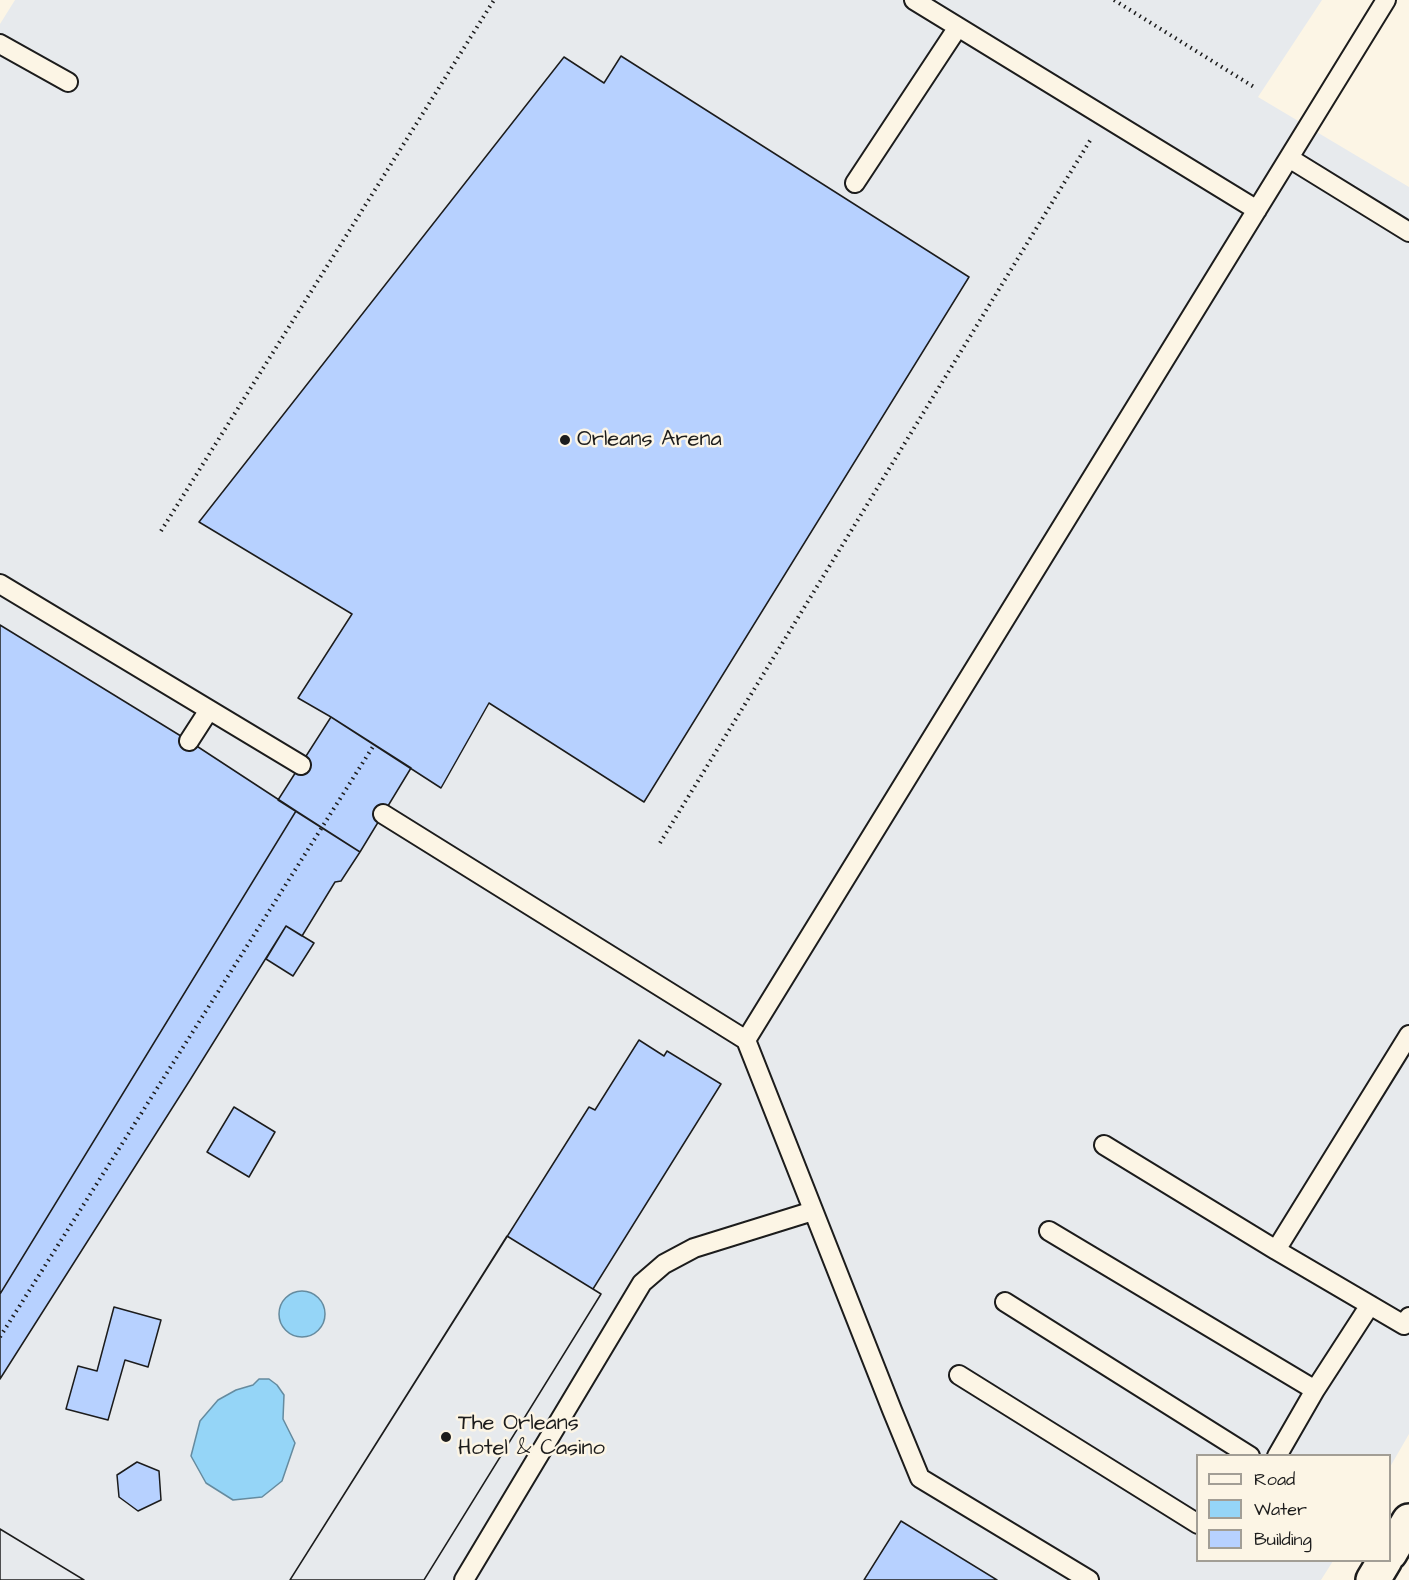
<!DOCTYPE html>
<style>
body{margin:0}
#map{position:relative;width:1409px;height:1580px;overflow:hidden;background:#fcf5e5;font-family:"Architects Daughter",sans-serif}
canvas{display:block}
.legend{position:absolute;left:1196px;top:1454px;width:195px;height:108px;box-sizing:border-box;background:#fcf5e5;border:2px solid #a29e95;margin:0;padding:8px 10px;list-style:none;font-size:18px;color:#1c1c1c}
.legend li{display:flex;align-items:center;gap:12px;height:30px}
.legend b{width:30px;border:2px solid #a29e95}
</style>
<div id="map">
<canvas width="1409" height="1580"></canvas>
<ul class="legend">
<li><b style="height:8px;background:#fcf5e5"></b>Road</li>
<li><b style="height:16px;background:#95d5f7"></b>Water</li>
<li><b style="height:16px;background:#b7d1ff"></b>Building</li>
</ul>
</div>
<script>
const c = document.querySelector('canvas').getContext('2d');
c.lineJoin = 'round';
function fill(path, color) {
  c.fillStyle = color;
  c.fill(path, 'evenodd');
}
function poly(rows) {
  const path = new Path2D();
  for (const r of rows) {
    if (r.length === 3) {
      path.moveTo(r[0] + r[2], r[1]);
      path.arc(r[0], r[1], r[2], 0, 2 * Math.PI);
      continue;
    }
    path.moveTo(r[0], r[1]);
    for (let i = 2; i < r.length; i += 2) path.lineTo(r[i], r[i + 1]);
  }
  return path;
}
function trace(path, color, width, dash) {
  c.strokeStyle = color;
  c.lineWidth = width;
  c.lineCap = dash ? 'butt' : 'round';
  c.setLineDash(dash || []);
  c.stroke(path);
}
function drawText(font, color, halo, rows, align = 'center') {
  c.font = font + ' "Architects Daughter",sans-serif';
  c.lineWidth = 5;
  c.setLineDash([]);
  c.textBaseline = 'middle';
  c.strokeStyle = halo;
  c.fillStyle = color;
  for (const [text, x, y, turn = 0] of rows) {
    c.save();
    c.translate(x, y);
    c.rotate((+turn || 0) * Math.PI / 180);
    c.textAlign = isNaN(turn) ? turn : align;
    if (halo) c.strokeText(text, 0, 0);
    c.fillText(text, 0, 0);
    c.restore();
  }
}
const built = poly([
 [15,0,1322,0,1258,97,1409,187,1409,1434,1390,1467,1390,1456,1198,1456,1198,1560,1333,1561,1321,1580,0,1580,0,24]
]);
const water = poly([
 [302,1314,23],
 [259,1379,269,1379,277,1385,284,1395,283,1419,295,1443,282,1481,262,1497,233,1500,206,1483,191,1456,200,1421,218,1400,236,1390,253,1385,259,1379]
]);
const building = poly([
 [621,56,969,277,644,802,489,703,441,788,331,717,298,698,352,614,199,522,564,57,604,83,621,56],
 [0,625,189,741,296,811,0,1294,0,625],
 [331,717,411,768,360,852,278,800,331,717],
 [296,811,360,852,341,881,335,882,302,936,286,926,190,1080,0,1379,0,1294,296,811],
 [286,926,314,943,293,976,266,959,286,926],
 [639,1040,664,1056,667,1051,721,1084,593,1289,601,1294,424,1580,290,1580,589,1107,595,1110,639,1040],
 [234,1107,275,1132,249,1177,207,1152,234,1107],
 [507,1236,601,1294,424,1580,290,1580,507,1236],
 [114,1307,161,1320,148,1367,125,1360,108,1420,66,1409,78,1366,97,1371,114,1307],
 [137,1462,159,1471,161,1500,138,1511,119,1497,117,1475,137,1462],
 [901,1521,997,1580,864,1580,901,1521],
 [0,1529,84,1580,0,1580,0,1529],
 [0,1529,84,1580,0,1580,0,1529]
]);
const path = poly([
 [1114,0,1254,87],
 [161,531,494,0],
 [660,843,1091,139]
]);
const service = poly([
 [914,0,1257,210],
 [0,44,68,82],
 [1289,158,1409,232],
 [855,183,958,27],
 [0,584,301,765],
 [189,741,209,710],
 [383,814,746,1040,892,1410,920,1478,1089,1580],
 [746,1040,1386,0],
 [1104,1145,1276,1250,1409,1035],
 [1049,1231,1315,1390,1370,1305],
 [1276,1250,1404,1325,1409,1317],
 [1005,1302,1250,1456],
 [959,1375,1198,1524],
 [1277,1456,1315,1390],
 [464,1580,642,1283,664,1264,694,1248,813,1211]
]);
const secondary = poly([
 [1390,1553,1409,1521],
 [1373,1580,1385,1560]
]);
const pathBridge = poly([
 [0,1337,374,745]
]);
const markers = [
 [565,440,6,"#1c1c1c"],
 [446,1437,6,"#1c1c1c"]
];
const poiNames = [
 ["Orleans Arena",577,440],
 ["The Orleans",458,1424],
 ["Hotel & Casino",458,1449]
];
fill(built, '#e7eaed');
fill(water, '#95d5f7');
trace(water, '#658b9f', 1.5);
fill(building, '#b7d1ff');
trace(building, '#1c1c1c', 1.5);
trace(service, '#1c1c1c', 22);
trace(secondary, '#1c1c1c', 38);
trace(path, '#1c1c1c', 4, [1.5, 4.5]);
trace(service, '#fcf5e5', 18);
trace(secondary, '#fcf5e5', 33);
trace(pathBridge, '#1c1c1c', 4, [1.5, 4.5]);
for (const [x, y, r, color] of markers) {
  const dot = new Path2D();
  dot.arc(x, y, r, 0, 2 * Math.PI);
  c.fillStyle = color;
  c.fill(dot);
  trace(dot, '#fcf5e5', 2);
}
drawText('22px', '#1c1c1c', '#fcf5e5', poiNames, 'left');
</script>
